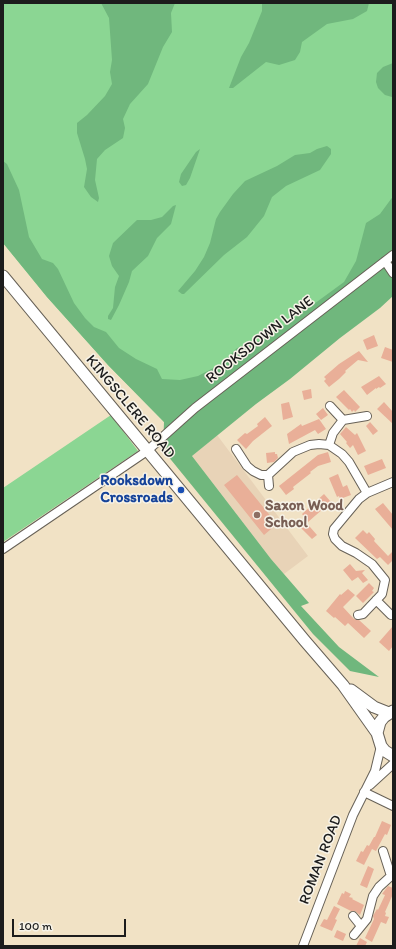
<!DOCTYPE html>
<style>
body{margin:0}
#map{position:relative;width:396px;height:949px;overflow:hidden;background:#f1e2c5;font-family:Itim,sans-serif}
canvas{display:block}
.frame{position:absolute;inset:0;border:4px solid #1c1c1c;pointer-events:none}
.scale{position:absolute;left:12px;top:919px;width:114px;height:18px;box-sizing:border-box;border:2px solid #1c1c1c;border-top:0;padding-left:5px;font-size:12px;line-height:14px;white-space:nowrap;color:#1c1c1c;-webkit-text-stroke:3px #f7f3e8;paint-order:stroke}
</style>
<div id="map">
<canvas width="396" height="949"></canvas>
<div class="frame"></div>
<div class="scale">100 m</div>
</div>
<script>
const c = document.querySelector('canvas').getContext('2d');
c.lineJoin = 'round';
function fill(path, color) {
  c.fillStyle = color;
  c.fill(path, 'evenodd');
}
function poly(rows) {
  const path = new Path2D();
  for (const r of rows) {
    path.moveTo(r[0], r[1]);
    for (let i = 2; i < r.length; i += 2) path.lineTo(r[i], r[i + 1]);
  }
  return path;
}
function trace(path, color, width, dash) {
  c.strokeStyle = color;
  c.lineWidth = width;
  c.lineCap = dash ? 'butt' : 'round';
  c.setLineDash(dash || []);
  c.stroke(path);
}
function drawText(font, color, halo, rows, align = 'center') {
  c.font = font + ' Itim,sans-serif';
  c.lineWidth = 3;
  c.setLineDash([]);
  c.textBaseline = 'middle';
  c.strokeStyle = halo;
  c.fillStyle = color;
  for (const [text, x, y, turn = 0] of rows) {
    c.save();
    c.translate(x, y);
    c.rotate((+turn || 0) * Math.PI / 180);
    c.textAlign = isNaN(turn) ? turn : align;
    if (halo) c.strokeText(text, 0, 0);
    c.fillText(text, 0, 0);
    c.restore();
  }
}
const built = poly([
 [217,435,308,556,284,574,271,559,192,456]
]);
const green = poly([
 [3,3,393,3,393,249,164,422,108,365,47,297,3,243],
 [111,415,138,451,3,542,3,488]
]);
const forest = poly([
 [101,3,175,3,171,13,172,32,163,47,148,84,130,104,123,119,125,128,123,138,105,150,97,159,95,180,99,198,98,202,91,197,84,187,87,169,85,159,77,133,77,123,87,115,105,96,112,84,110,72,112,60,109,18],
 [262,3,369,3,367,11,353,19,327,24,302,42,300,52,295,60,279,65,266,62,233,88,229,88,241,57,249,43,262,11],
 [393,63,393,97,392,97,385,95,378,88,376,82,377,73,383,67],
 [327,146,331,149,331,154,320,170,286,186,272,197,264,216,247,237,224,255,184,294,182,294,178,291,195,271,204,257,210,243,216,219,220,212,233,194,245,181,277,166,295,155,310,153,317,149],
 [200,149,190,178,186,185,182,186,179,182,181,174,196,152],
 [3,161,7,164,19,190,29,237,42,259,53,263,58,269,74,303,85,318,94,327,106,332,119,348,136,359,157,369,162,379,180,380,198,376,221,364,237,348,259,341,273,334,344,282,356,261,366,223,380,214,391,199,393,197,393,296,380,308,340,338,290,379,256,404,192,456,271,559,309,603,301,606,339,647,379,677,350,671,313,634,163,450,164,422,108,365,47,297,3,243],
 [176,205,171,224,157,238,148,256,132,271,129,282,119,305,111,320,108,319,108,316,113,308,115,287,119,276,112,266,109,256,113,243,137,220,151,220,162,217,173,206]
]);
const building = poly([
 [374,335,378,346,367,350,363,340],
 [385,347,393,350,393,362,381,358],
 [359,351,368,362,358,360,345,371,346,372,339,379,329,387,324,381,326,379,324,377,339,364],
 [379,376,386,384,380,388,379,387,376,389,376,388,367,395,361,387],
 [311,389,312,398,304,400,302,391],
 [344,390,360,407,355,412,354,410,352,412,350,409,349,410,336,397],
 [289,402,293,417,283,420,281,404],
 [384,402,393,412,393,424,377,409],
 [323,408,328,415,321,420,316,414],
 [265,417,272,426,253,441,246,449,237,440,245,433,247,434,258,426,257,424],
 [319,419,326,429,318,434,315,430,289,444,287,434,301,424,302,426],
 [370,422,378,431,373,435,366,426],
 [346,427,355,435,357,433,366,451,358,455,353,445,350,448,346,443,347,442,340,434],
 [275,452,275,454,277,454,278,458,274,462,267,463,266,453],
 [328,452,331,462,318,466,310,472,311,473,293,487,294,489,286,495,279,486,318,455],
 [382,459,386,468,368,475,364,466],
 [338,474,343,487,347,485,351,495,340,499,339,496,337,497,329,478],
 [237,475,277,524,264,535,224,485],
 [324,494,331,502,308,522,302,514],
 [383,503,393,515,393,530,375,509],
 [303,519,317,535,312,539,297,524],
 [363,530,367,534,369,532,375,539,374,541,388,556,393,551,393,560,388,565,380,557,377,559,355,538],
 [350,564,356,571,365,570,362,573,368,580,363,583,358,577,352,581,343,570],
 [369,583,374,588,372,591,374,592,363,603,356,596],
 [348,589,355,595,343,607,354,619,359,620,371,631,364,638,348,623,345,626,335,617,334,618,326,611,340,594,341,595],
 [393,626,393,646,389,651,379,642],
 [382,821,391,825,387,835,385,834,376,851,372,849,364,865,356,861,361,851,363,852,367,845,369,846,374,837,375,837],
 [368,866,374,869,367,888,360,885],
 [388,886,393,888,393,894,385,912,386,913,385,916,389,917,386,924,381,922,372,942,365,938,374,919,373,916,377,909,378,910,385,895,382,894],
 [345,891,351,894,349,897,353,898,352,899,364,905,360,915,355,911,351,911,337,904,342,893,344,894],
 [334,906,340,909,335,919,337,920,332,931,320,926,324,919,327,920],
 [337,930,346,934,343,941,334,937],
 [360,938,367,942,365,946,356,946]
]);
const minor = poly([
 [385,261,393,273],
 [330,406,343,420],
 [329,445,333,433,343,420,367,416],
 [236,449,247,466,253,471,261,475,268,475,293,452,310,445,319,444,329,445,342,454,349,462,367,493],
 [268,475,269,486],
 [3,549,147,451,195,408,393,255],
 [376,600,391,615],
 [358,615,363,614,382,594,385,580,372,564,356,553,342,546,335,539,333,534,334,529,359,499,367,493,393,482],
 [370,785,393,764],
 [364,792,393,806],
 [383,851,391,876],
 [353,916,361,926],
 [354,935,367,919,373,896,379,887,391,876,393,876],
 [303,946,353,815,375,771,381,746]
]);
const highway = poly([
 [3,276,305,641,343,685,377,733],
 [351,690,374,707,389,713],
 [393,711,384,717,380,722,377,733,381,746,385,751,393,756]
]);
const markers = [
 [181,490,4,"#1a4fb4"],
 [257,515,4,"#8d6e63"]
];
const streetNames = [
 ["ROOKSDOWN LANE",260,340,-38],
 ["KINGSCLERE ROAD",130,407,50],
 ["ROMAN ROAD",321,860,-69]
];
const transitNames = [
 ["Rooksdown",173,481],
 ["Crossroads",173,498]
];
const educationNames = [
 ["Saxon Wood",265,506],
 ["School",265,523]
];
fill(built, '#e8d3b7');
fill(green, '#8bd693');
fill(forest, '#70b77d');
fill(building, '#e9af98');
trace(minor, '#676157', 10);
trace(highway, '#676157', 13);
trace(minor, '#fff', 8);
trace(highway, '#fff', 11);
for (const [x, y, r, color] of markers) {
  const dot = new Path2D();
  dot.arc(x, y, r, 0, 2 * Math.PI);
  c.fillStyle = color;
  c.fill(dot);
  trace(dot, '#f7f3e8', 1.5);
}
drawText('15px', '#1c1c1c', '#f7f3e8', streetNames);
drawText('bold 15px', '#164399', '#f7f3e8', transitNames, 'right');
drawText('bold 15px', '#785e54', '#f7f3e8', educationNames, 'left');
</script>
